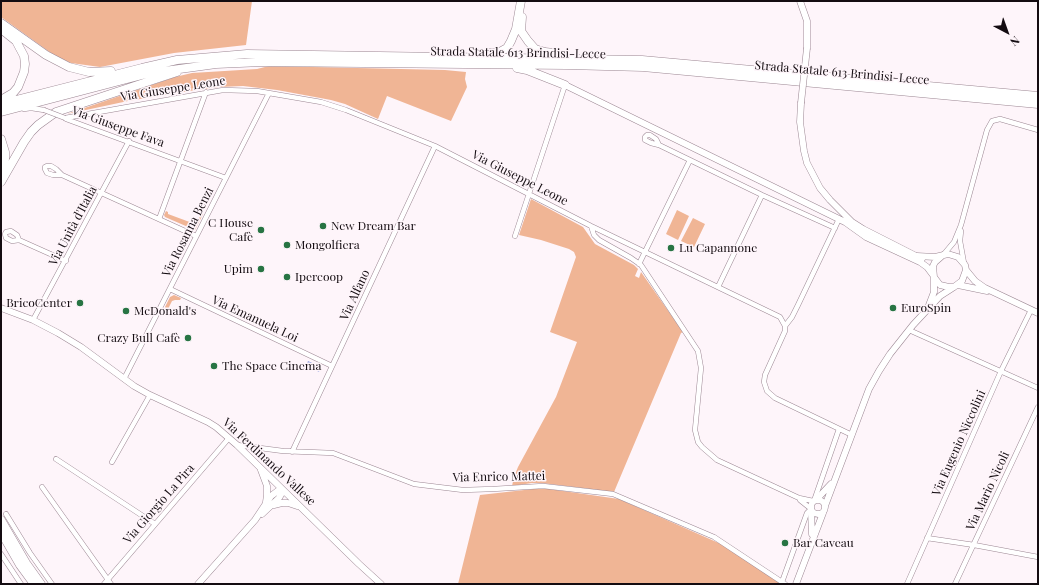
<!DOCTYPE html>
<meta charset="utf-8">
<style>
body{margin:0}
#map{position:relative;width:1039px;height:585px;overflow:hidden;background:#fef5fa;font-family:"Playfair Display",serif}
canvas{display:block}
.frame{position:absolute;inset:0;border:2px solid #140c11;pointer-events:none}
.north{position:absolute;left:987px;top:12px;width:40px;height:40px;-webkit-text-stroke:3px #fef5fa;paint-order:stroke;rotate:139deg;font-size:11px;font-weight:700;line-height:16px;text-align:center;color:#140c11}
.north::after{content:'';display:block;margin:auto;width:14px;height:18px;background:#140c11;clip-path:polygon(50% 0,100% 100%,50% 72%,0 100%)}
</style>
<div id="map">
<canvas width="1039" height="585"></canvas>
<div class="frame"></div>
<div class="north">N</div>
</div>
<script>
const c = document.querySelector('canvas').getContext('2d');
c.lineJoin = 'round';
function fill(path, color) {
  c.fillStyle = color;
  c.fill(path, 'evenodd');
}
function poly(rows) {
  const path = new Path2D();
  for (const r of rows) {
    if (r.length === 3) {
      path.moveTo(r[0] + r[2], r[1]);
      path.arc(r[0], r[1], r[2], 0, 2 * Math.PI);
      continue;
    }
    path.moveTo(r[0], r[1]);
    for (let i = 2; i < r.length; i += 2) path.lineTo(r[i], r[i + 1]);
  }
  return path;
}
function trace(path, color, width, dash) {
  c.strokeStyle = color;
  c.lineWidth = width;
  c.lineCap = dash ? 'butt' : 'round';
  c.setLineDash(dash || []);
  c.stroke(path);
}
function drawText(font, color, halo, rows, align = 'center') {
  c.font = font + ' "Playfair Display",serif';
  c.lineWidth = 3;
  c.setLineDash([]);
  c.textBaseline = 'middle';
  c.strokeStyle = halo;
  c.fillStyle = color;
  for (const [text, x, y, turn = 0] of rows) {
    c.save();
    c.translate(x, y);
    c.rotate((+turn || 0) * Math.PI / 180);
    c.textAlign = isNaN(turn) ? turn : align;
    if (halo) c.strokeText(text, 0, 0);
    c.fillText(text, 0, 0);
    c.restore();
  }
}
const green = poly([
 [1,1,252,1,246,45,174,53,100,67,71,63,55,56,1,17],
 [269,66,445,70,466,72,465,79,467,87,451,121,387,96,378,119,345,104,331,100,277,90,243,86,219,87,196,90,128,101,67,114,175,77,192,73,257,69],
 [531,199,583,227,595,244,634,265,638,269,635,276,639,278,641,272,683,332,681,333,614,492,542,483,532,483,512,486,514,477,518,467,556,397,577,342,550,332,576,257,574,252,569,249,541,240,519,235],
 [677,210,689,216,678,240,666,234],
 [166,211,168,212,168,214,195,224,196,224,201,213,203,214,195,230,165,217,164,215],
 [693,218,705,224,694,247,681,241],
 [174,295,181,298,180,300,175,300,172,301,168,309,166,309,165,307,170,297],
 [542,488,619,499,721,544,781,584,458,584,480,495]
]);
const water = poly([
 [308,361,321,367,319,372,306,366]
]);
const street = poly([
 [24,109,31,108,44,110],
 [65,118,223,90,257,91,321,102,346,110,435,146,591,226,780,317,785,326,785,331,765,375,764,382,767,391,775,398,852,435],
 [66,119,226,178],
 [659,145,656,139,650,135,647,135,645,137,645,140,651,143,659,145,762,195,835,228],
 [62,175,53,175,47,173,45,169,45,167,47,166,51,166,56,169,62,175,196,236],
 [159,219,206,92],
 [591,226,594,235,599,240,631,258,641,265,698,351,701,368,695,430,698,442,702,447,717,460,799,498,813,501],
 [961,231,960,241,964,263],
 [515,236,565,85],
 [19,240,12,241,6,238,5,234,6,232,11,231,17,235,19,240,66,261],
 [944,254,954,242,961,225,987,130,992,121,1000,119,1038,130],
 [639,264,690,160],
 [718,287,762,195],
 [170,289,332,366],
 [33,320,129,141],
 [785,326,792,317,798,305,839,219],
 [909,330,1038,388],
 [124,379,269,93],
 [237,445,283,451,333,453,414,484,463,490,493,489,543,486,613,494,714,537,785,584],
 [292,452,435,146],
 [56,459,155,524],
 [112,462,150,395],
 [42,487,111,584],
 [800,500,810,508],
 [814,501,839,429],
 [6,514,30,553,52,584],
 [927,538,974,545,1038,557],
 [1,554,21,584],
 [782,582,807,513,811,509],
 [104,584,229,438],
 [907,584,1001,371,1031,310],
 [955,584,1038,407]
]);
const secondary = poly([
 [800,1,807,21,807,48],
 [565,85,845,222,866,237,920,262,927,267,933,275],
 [801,103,800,122,804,151,807,163,820,188,830,200,852,222,863,229,922,259],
 [917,256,935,257,948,254,958,257,965,265,966,270,962,281,954,287,949,287,940,285,934,277,933,266,935,262,943,255],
 [966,270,975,281,985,288,1038,313],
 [958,285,987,291],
 [929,305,934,292,934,277],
 [1,308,33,320,58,333,81,347,134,386,150,395,208,422,216,427,237,445,359,564,381,584],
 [261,470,267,486,267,495,266,502],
 [818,507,7],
 [816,500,831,484],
 [274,505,282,503,288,503,297,506],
 [825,506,869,389,879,371,890,354,913,325,940,296,954,287],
 [811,511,812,534],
 [262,514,279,498,282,493,283,490],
 [198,584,255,520,271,496,279,490,283,490],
 [796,584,823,513]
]);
const highway = poly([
 [522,17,521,31,528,41,535,49,545,52,554,53],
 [1,23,46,55,69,67,89,72,111,71],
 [1,29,16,41,24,56,25,64,24,72,18,87,13,93,1,100],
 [490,53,498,53,507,48,511,41,516,29,521,1],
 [517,68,527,70,565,85],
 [1,104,142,68,177,60,247,54,642,60,1038,96],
 [1,112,150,73,216,64,262,62,567,65,643,67,1038,104],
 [1,139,5,152,5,159,1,170],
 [1,182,24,142,31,132,38,125,56,112,177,72],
 [1,520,26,563,41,584],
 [1,532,20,565,34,584]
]);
const streetBridge = poly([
 [44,110,65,118]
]);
const secondaryBridge = poly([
 [801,103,807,48]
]);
const markers = [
 [323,226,4,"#277443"],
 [261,230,4,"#277443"],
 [287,245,4,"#277443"],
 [671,248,4,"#277443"],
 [261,269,4,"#277443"],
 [287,277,4,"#277443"],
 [80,303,4,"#277443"],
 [893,308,4,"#277443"],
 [126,311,4,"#277443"],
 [188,338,4,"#277443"],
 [214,366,4,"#277443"],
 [785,543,4,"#277443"]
];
const streetNames = [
 ["Strada Statale 613 Brindisi-Lecce",518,53,1],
 ["Strada Statale 613 Brindisi-Lecce",842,73,5],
 ["Via Giuseppe Leone",173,89,-9],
 ["Via Giuseppe Fava",118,127,20],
 ["Via Giuseppe Leone",520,178,27],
 ["Via Unità d'Italia",73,226,-62],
 ["Via Rosanna Benzi",188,232,-63],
 ["Via Alfano",355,295,-65],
 ["Via Emanuela Loi",255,319,25],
 ["Via Eugenio Niccolini",959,443,-66],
 ["Via Ferdinando Vallese",269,462,43],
 ["Via Enrico Mattei",499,477,-1],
 ["Via Mario Nicoli",988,491,-65],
 ["Via Giorgio La Pira",159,504,-49]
];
const poiNames = [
 ["C House",253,223,"right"],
 ["Cafè",253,237,"right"],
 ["New Dream Bar",331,226],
 ["Mongolfiera",295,245],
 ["Lu Capannone",679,248],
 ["Upim",253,269,"right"],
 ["Ipercoop",295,277],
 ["BricoCenter",72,303,"right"],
 ["EuroSpin",901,308],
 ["McDonald's",134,311],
 ["Crazy Bull Cafè",180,338,"right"],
 ["The Space Cinema",222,366],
 ["Bar Caveau",793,543]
];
fill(green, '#f0b595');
fill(water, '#8f9ee0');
trace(street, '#9c8793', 5.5);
trace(secondary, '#9c8793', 7);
trace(highway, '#9c8793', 9);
trace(street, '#fff', 4.5);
trace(secondary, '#fff', 6);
trace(highway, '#fff', 8);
trace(streetBridge, '#9c8793', 5.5, []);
trace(secondaryBridge, '#9c8793', 7, []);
trace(streetBridge, '#fff', 4.5);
trace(secondaryBridge, '#fff', 6);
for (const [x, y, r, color] of markers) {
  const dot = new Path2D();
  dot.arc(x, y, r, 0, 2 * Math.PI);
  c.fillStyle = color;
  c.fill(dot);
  trace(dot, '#fef5fa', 1.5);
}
drawText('12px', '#140c11', '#fef5fa', streetNames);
drawText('12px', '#140c11', '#fef5fa', poiNames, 'left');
</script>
